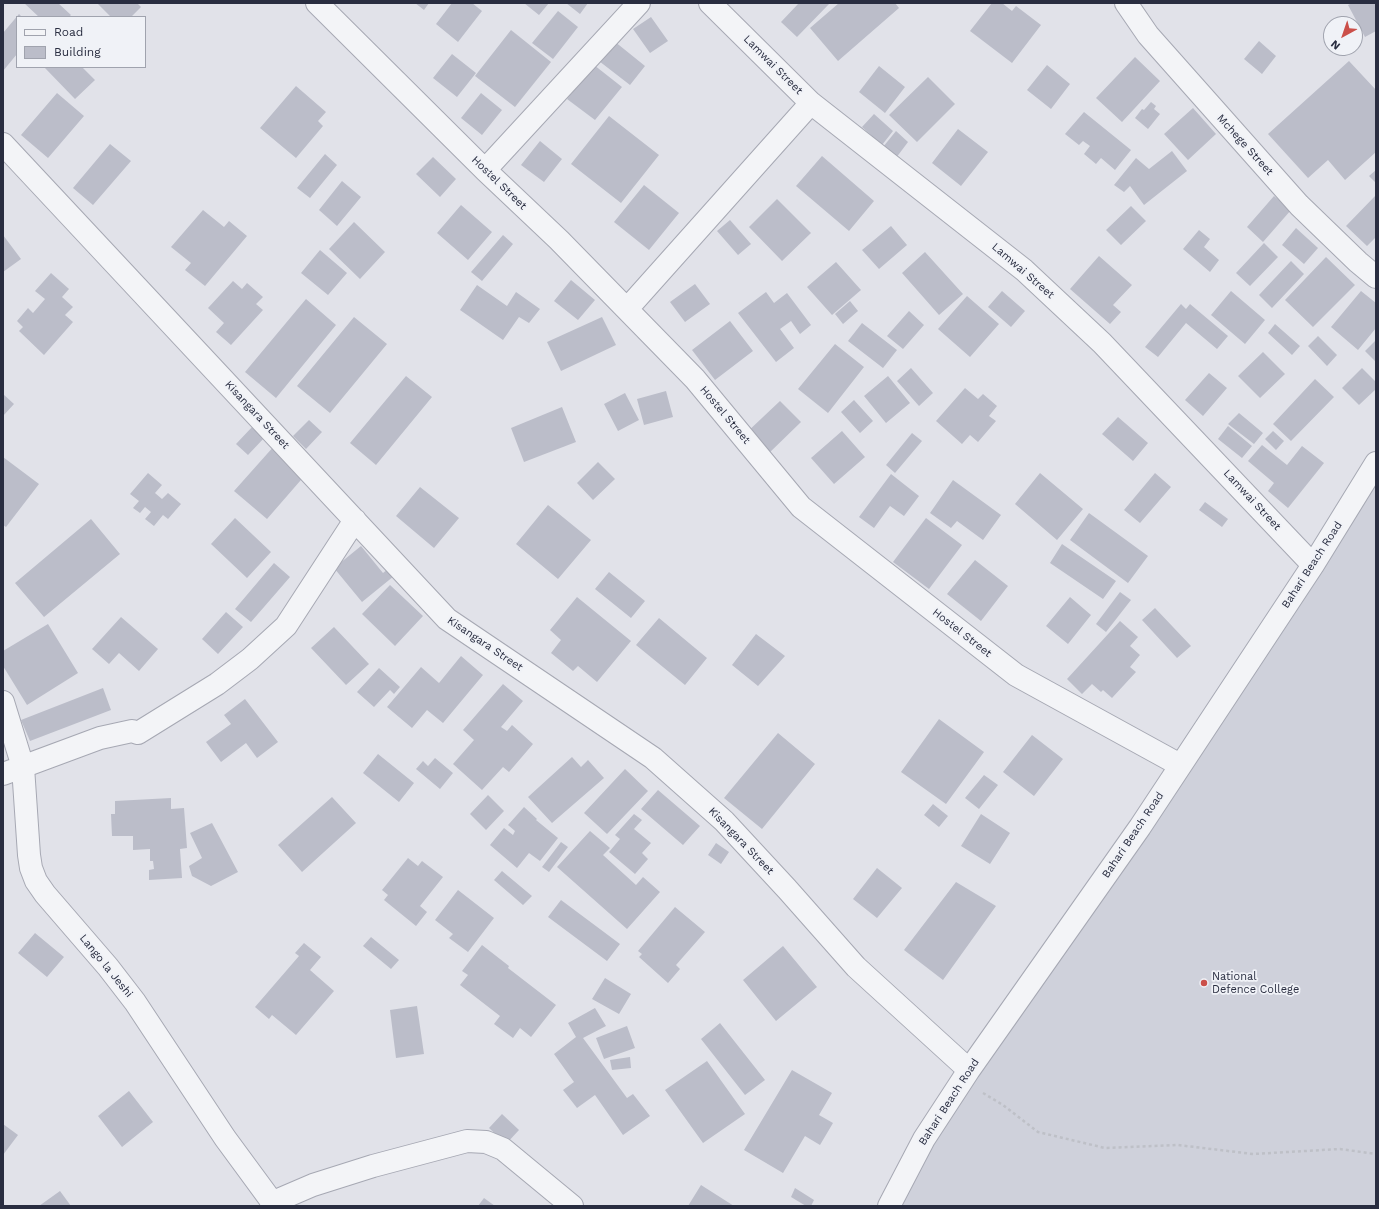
<!DOCTYPE html>
<style>
body{margin:0}
#map{position:relative;width:1379px;height:1209px;overflow:hidden;background:#e1e2e9;font-family:"Work Sans",sans-serif}
canvas{display:block}
.frame{position:absolute;inset:0;border:4px solid #292d40;pointer-events:none}
.legend{position:absolute;left:16px;top:16px;width:130px;height:52px;box-sizing:border-box;background:#f0f2f7;border:1px solid #a0a3ae;margin:0;padding:5px 7px;list-style:none;font-size:12px;color:#292d40}
.legend li{display:flex;align-items:center;gap:8px;height:20px}
.legend b{width:20px;border:1px solid #a0a3ae}
.north{position:absolute;left:1323px;top:16px;width:40px;height:40px;box-sizing:border-box;background:#f0f2f7;border:1px solid #a0a3ae;border-radius:50%;rotate:220deg;font-size:11px;font-weight:700;line-height:16px;text-align:center;color:#292d40}
.north::after{content:'';display:block;margin:auto;width:14px;height:18px;background:#cb4f49;clip-path:polygon(50% 0,100% 100%,50% 72%,0 100%)}
</style>
<div id="map">
<canvas width="1379" height="1209"></canvas>
<div class="frame"></div>
<ul class="legend">
<li><b style="height:5px;background:#f3f4f7"></b>Road</li>
<li><b style="height:11px;background:#bbbdc9"></b>Building</li>
</ul>
<div class="north">N</div>
</div>
<script>
const c = document.querySelector('canvas').getContext('2d');
c.lineJoin = 'round';
function fill(path, color) {
  c.fillStyle = color;
  c.fill(path, 'evenodd');
}
function poly(rows) {
  const path = new Path2D();
  for (const r of rows) {
    path.moveTo(r[0], r[1]);
    for (let i = 2; i < r.length; i += 2) path.lineTo(r[i], r[i + 1]);
  }
  return path;
}
function trace(path, color, width, dash) {
  c.strokeStyle = color;
  c.lineWidth = width;
  c.lineCap = dash ? 'butt' : 'round';
  c.setLineDash(dash || []);
  c.stroke(path);
}
function drawText(font, color, halo, rows, align = 'center') {
  c.font = font + ' "Work Sans",sans-serif';
  c.lineWidth = 3.5;
  c.setLineDash([]);
  c.textBaseline = 'middle';
  c.strokeStyle = halo;
  c.fillStyle = color;
  for (const [text, x, y, turn = 0] of rows) {
    c.save();
    c.translate(x, y);
    c.rotate((+turn || 0) * Math.PI / 180);
    c.textAlign = isNaN(turn) ? turn : align;
    if (halo) c.strokeText(text, 0, 0);
    c.fillText(text, 0, 0);
    c.restore();
  }
}
const built = poly([
 [1376,463,1376,1206,889,1206]
]);
const building = poly([
 [24,3,58,3,71,15,69,17,39,17],
 [97,3,137,3,141,7,131,17,111,17],
 [415,3,429,3,424,10],
 [452,3,472,3,482,11,458,42,436,24],
 [524,3,549,3,539,15],
 [566,3,588,3,580,14],
 [797,3,830,3,797,37,781,22,798,4],
 [839,3,895,3,899,8,838,61,810,28],
 [992,3,1002,3,1012,11,1016,6,1041,25,1012,63,970,31],
 [1352,3,1376,3,1376,31,1365,37,1348,5],
 [558,11,578,27,553,59,532,43],
 [19,14,22,17,17,17,17,54,3,71,3,33],
 [651,17,668,41,650,53,633,29],
 [511,30,551,62,515,107,475,76],
 [614,41,645,66,630,85,599,61],
 [1259,41,1276,56,1262,74,1244,59],
 [452,54,476,73,457,97,433,78],
 [1135,57,1160,81,1122,122,1096,98],
 [1349,61,1376,90,1376,152,1345,180,1328,160,1308,178,1268,134],
 [594,65,622,87,595,120,567,99],
 [1047,65,1070,84,1051,109,1027,90],
 [879,66,905,87,885,113,859,92],
 [44,67,82,67,95,80,75,99],
 [928,77,955,104,917,142,889,115],
 [296,86,326,112,318,121,323,126,296,158,260,128],
 [57,93,84,116,48,158,21,135],
 [481,93,502,110,482,135,461,118],
 [1151,102,1156,106,1154,109,1160,114,1148,129,1135,118,1142,109,1144,110],
 [1193,108,1216,134,1188,160,1164,134],
 [1084,112,1131,150,1115,170,1101,158,1096,164,1084,154,1090,146,1083,141,1079,145,1065,134],
 [874,114,893,131,882,145,862,127],
 [609,116,659,155,621,203,571,164],
 [958,129,988,152,961,186,932,163],
 [896,131,908,142,896,158,883,147],
 [540,141,562,159,544,182,521,165],
 [110,144,131,161,93,205,73,188],
 [1172,151,1187,171,1144,205,1130,186,1124,192,1114,185,1136,158,1149,169],
 [325,154,337,165,310,198,297,188],
 [822,156,874,201,849,231,796,186],
 [433,157,456,179,440,197,416,174],
 [1376,170,1376,183,1369,176],
 [342,181,361,197,337,226,319,210],
 [644,185,679,213,649,250,614,222],
 [1376,195,1376,237,1367,246,1346,226],
 [1274,196,1291,210,1263,242,1247,227],
 [777,199,811,233,782,261,749,227],
 [461,205,492,232,468,260,437,233],
 [1131,206,1146,221,1121,245,1106,230],
 [203,210,224,227,229,221,247,236,205,286,185,270,191,263,171,247],
 [730,220,751,244,738,255,717,231],
 [354,222,385,252,360,279,329,249],
 [891,226,907,245,879,269,862,250],
 [1296,228,1318,248,1304,264,1282,245],
 [1199,230,1210,239,1204,247,1219,260,1210,272,1183,249],
 [3,235,21,259,3,272],
 [503,235,513,244,482,281,471,272],
 [1264,243,1278,257,1250,286,1236,273],
 [320,250,347,273,328,295,301,273],
 [925,252,963,294,939,315,902,273],
 [1099,256,1132,285,1113,305,1121,312,1110,324,1070,289],
 [1326,257,1355,285,1313,327,1285,300],
 [1291,261,1304,274,1272,308,1259,295],
 [836,262,861,290,832,315,807,287],
 [51,273,69,289,62,297,73,307,65,315,73,322,44,355,19,331,23,327,17,321,28,308,33,313,45,299,35,291],
 [571,280,595,300,578,320,554,301],
 [233,281,242,289,247,283,263,297,256,304,263,310,231,345,216,332,224,323,208,308],
 [695,284,710,304,685,322,670,302],
 [477,285,507,306,516,292,540,309,529,323,519,317,503,340,460,310],
 [1002,291,1025,311,1011,327,988,307],
 [1231,291,1265,320,1245,344,1211,315],
 [1361,291,1376,303,1376,328,1358,350,1331,327],
 [766,292,774,303,787,293,811,325,800,334,791,321,780,329,794,348,776,362,738,313],
 [967,296,999,324,970,357,938,329],
 [306,299,336,325,276,398,245,372],
 [850,301,858,311,843,324,835,314],
 [1181,304,1186,309,1190,304,1228,336,1217,349,1186,323,1158,357,1145,347],
 [909,311,924,325,903,349,887,336],
 [354,317,387,344,330,413,297,386],
 [602,317,616,345,561,371,547,342],
 [730,321,753,351,715,380,692,350],
 [862,323,897,350,883,368,848,341],
 [1275,324,1300,346,1292,355,1268,333],
 [1318,336,1337,355,1327,366,1308,346],
 [1376,340,1376,362,1365,351],
 [835,344,864,367,828,413,798,389],
 [1263,352,1285,374,1260,398,1238,376],
 [911,368,933,393,919,406,897,381],
 [1362,368,1376,382,1376,389,1359,405,1342,388],
 [1209,373,1227,388,1203,416,1185,400],
 [406,376,432,397,376,465,350,443],
 [888,376,910,403,886,423,864,396],
 [1315,379,1334,397,1291,441,1273,424],
 [965,388,978,399,983,394,997,406,989,416,996,421,978,442,970,435,962,444,936,421],
 [666,391,673,417,644,425,637,399],
 [625,393,639,420,618,431,604,404],
 [3,394,14,404,3,416],
 [854,400,873,421,860,433,841,412],
 [780,401,801,422,766,456,745,434],
 [562,407,576,442,524,462,511,428],
 [1239,413,1263,433,1254,444,1228,424],
 [1118,417,1148,443,1133,461,1102,434],
 [309,420,322,432,306,449,293,436],
 [253,426,265,437,248,455,236,444],
 [1228,426,1252,446,1242,458,1218,439],
 [842,431,865,457,834,484,811,458],
 [1273,431,1284,441,1276,450,1265,439],
 [912,433,922,441,895,473,886,465],
 [275,445,307,473,267,519,234,491],
 [1262,445,1287,465,1302,446,1324,463,1288,508,1268,491,1274,483,1248,461],
 [3,457,39,484,6,527,3,525],
 [598,462,615,479,593,500,577,483],
 [148,473,162,485,155,493,162,499,168,493,181,504,168,519,163,515,154,526,145,519,151,512,145,507,140,513,133,508,139,501,130,494],
 [1040,473,1083,509,1057,540,1015,504],
 [1155,473,1171,487,1140,523,1124,510],
 [891,474,919,496,904,516,890,506,874,528,859,517],
 [953,480,1001,515,983,540,957,521,951,528,930,513],
 [420,487,459,518,434,548,396,516],
 [1205,502,1228,519,1222,527,1199,510],
 [548,505,591,540,558,579,516,544],
 [1089,513,1148,556,1128,583,1070,540],
 [235,518,271,552,247,578,211,544],
 [926,518,962,545,929,589,893,562],
 [91,519,120,554,44,617,15,583],
 [1062,544,1116,581,1103,599,1050,563],
 [361,546,383,573,388,569,394,576,362,602,334,568],
 [975,560,1008,586,981,621,947,594],
 [274,563,290,577,251,622,235,609],
 [609,572,645,601,631,618,595,589],
 [390,585,423,616,395,646,362,614],
 [1120,592,1131,600,1106,632,1096,624],
 [577,597,631,641,597,682,578,666,573,671,551,653,561,640,550,630],
 [1070,597,1091,615,1068,644,1046,626],
 [1155,608,1191,646,1177,658,1142,620],
 [226,612,243,627,218,654,202,639],
 [121,617,158,649,139,671,119,653,109,664,92,649],
 [659,618,707,658,685,685,636,645],
 [1120,621,1138,637,1130,646,1140,655,1130,667,1136,672,1112,698,1103,690,1101,692,1092,684,1082,694,1067,679],
 [48,624,78,673,27,705,3,666,3,651],
 [334,627,369,664,346,685,311,648],
 [756,634,785,656,758,686,732,665],
 [461,656,483,675,443,723,427,710,412,728,387,707,421,667,439,683],
 [379,668,400,687,394,694,390,690,374,707,357,692],
 [503,684,523,701,501,727,507,731,512,725,533,744,509,772,503,767,482,790,453,764,474,740,463,730],
 [103,688,111,710,30,741,21,720],
 [245,699,278,742,257,758,246,743,221,762,206,742,231,724,224,715],
 [939,719,984,752,946,804,901,772],
 [778,733,815,764,762,829,724,798],
 [1032,735,1063,759,1034,796,1003,772],
 [378,754,414,783,399,802,363,773],
 [572,757,581,767,588,760,604,778,552,823,528,797],
 [435,758,453,773,440,789,416,769,423,761,428,766],
 [625,769,648,791,607,834,584,813],
 [984,775,998,785,979,809,965,798],
 [658,790,700,826,683,845,641,809],
 [488,795,504,811,486,830,470,814],
 [332,797,356,823,302,872,278,845],
 [171,798,171,809,184,808,187,848,180,849,182,878,149,880,149,870,154,869,153,861,150,861,150,849,133,850,133,836,112,836,111,814,115,814,115,801],
 [933,804,948,816,939,827,924,815],
 [524,807,537,819,536,820,558,838,540,861,529,853,517,868,490,845,504,828,513,835,515,831,508,825],
 [634,814,642,820,634,829,651,843,642,853,648,859,635,874,609,852,620,839,615,835],
 [981,814,1010,833,990,864,961,846],
 [212,823,238,872,211,886,192,876,189,866,202,858,190,833],
 [590,831,610,848,603,855,636,885,643,877,660,892,627,929,557,867],
 [561,842,568,847,549,872,542,867],
 [716,843,729,852,721,864,708,855],
 [408,858,418,866,422,861,443,877,420,906,427,912,416,926,384,900,388,895,382,890],
 [877,868,902,888,877,918,853,899],
 [502,871,532,896,523,905,494,880],
 [956,882,996,906,943,980,904,950],
 [458,890,494,918,468,952,449,938,453,934,435,920],
 [561,900,620,944,607,961,548,917],
 [675,907,705,932,676,965,680,969,668,983,639,957,642,954,638,951],
 [35,933,64,957,47,977,18,953],
 [371,937,399,960,391,969,363,946],
 [304,943,321,957,310,970,334,991,296,1035,272,1015,269,1019,255,1007,299,956,295,953],
 [482,945,509,966,508,968,556,1005,531,1037,520,1028,513,1038,494,1024,500,1016,460,985,468,975,462,971],
 [783,946,817,987,776,1021,743,980],
 [605,978,631,994,619,1014,592,999],
 [417,1006,424,1054,396,1058,390,1010],
 [595,1008,606,1026,583,1038,627,1098,633,1094,650,1116,623,1135,595,1095,577,1108,563,1090,574,1082,554,1054,576,1037,568,1023],
 [720,1023,765,1080,745,1095,701,1039],
 [627,1026,635,1048,604,1059,596,1038],
 [630,1057,631,1068,612,1070,610,1060],
 [707,1061,745,1114,703,1143,665,1090],
 [792,1070,832,1093,819,1115,833,1123,820,1145,805,1136,783,1173,744,1150],
 [129,1091,153,1122,122,1147,98,1116],
 [502,1114,519,1130,506,1144,489,1128],
 [3,1124,18,1135,3,1155],
 [701,1185,734,1206,688,1206],
 [795,1188,814,1200,811,1206,806,1206,791,1197],
 [60,1191,71,1206,39,1206],
 [484,1198,495,1206,478,1206]
]);
const path = poly([
 [983,1093,1003,1105,1038,1132,1105,1148,1178,1145,1253,1154,1340,1149,1376,1154]
]);
const minor = poly([
 [317,3,485,170,559,240,695,379,801,507,1016,675,1180,765],
 [710,3,811,103,1024,270,1102,343,1313,565],
 [1126,3,1148,35,1299,205,1358,262,1376,277],
 [3,144,447,619,653,758,724,821,787,889,856,967,969,1070],
 [485,170,639,3],
 [627,309,811,103],
 [3,702,23,767,29,855,31,868,36,881,45,894,108,967,135,1002,225,1138,275,1206],
 [3,774,100,738,132,731,138,733,217,684,250,659,286,626,355,520],
 [271,1203,313,1185,373,1166,467,1141,486,1142,503,1149,572,1206],
 [889,1206,924,1139,969,1070,1140,827,1313,565,1376,463]
]);
const markers = [
 [1204,983,4,"#cb4f49"]
];
const streetNames = [
 ["Lamwai Street",773,65,45],
 ["Mchege Street",1245,145,48],
 ["Hostel Street",499,183,44],
 ["Lamwai Street",1023,271,41],
 ["Kisangara Street",257,415,47],
 ["Hostel Street",725,415,50],
 ["Lamwai Street",1252,500,47],
 ["Bahari Beach Road",1312,565,-57],
 ["Hostel Street",962,633,38],
 ["Kisangara Street",485,644,34],
 ["Bahari Beach Road",1133,835,-56],
 ["Kisangara Street",741,841,46],
 ["Lango la Jeshi",106,966,51],
 ["Bahari Beach Road",949,1102,-57]
];
const poiNames = [
 ["National",1212,977],
 ["Defence College",1212,990]
];
fill(built, '#cfd1db');
fill(building, '#bbbdc9');
trace(minor, '#a6a8b3', 24);
trace(path, '#bec0c7', 2.5, [3, 3]);
trace(minor, '#f3f4f7', 22);
for (const [x, y, r, color] of markers) {
  const dot = new Path2D();
  dot.arc(x, y, r, 0, 2 * Math.PI);
  c.fillStyle = color;
  c.fill(dot);
  trace(dot, '#f0f2f7', 1.5);
}
drawText('11px', '#292d40', '#f0f2f7', streetNames);
drawText('11px', '#292d40', '#f0f2f7', poiNames, 'left');
</script>
